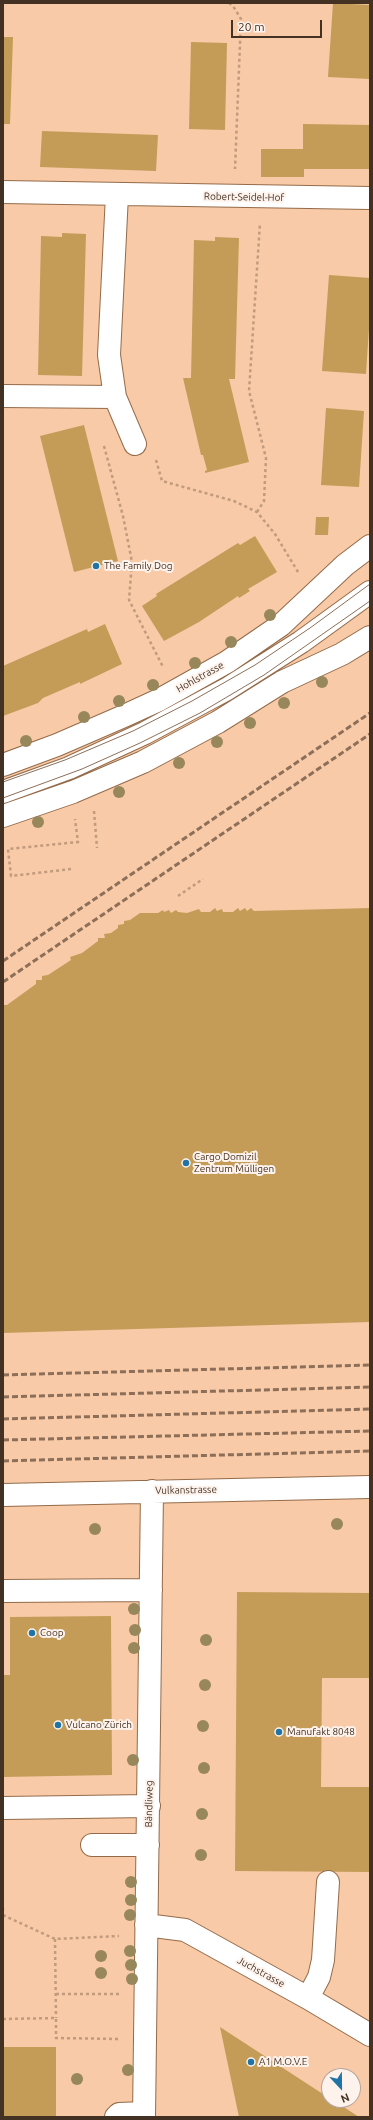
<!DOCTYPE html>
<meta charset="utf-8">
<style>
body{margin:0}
#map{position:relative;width:373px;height:2120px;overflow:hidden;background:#f8caa7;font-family:Ubuntu,sans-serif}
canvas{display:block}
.frame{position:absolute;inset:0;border:4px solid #433123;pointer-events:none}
.north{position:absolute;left:321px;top:2068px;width:40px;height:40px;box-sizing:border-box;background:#fdf3ec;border:1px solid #b3a59c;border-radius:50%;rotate:158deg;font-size:11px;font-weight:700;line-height:16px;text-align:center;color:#433123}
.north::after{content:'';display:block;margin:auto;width:14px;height:18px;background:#2074a5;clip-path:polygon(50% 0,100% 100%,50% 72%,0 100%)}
.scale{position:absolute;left:231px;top:20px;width:91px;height:18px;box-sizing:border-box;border:2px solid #433123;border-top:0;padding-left:5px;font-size:12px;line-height:14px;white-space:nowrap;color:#433123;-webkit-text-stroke:3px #fdf3ec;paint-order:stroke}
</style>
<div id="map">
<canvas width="373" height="2120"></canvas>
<div class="frame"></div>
<div class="north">N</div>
<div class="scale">20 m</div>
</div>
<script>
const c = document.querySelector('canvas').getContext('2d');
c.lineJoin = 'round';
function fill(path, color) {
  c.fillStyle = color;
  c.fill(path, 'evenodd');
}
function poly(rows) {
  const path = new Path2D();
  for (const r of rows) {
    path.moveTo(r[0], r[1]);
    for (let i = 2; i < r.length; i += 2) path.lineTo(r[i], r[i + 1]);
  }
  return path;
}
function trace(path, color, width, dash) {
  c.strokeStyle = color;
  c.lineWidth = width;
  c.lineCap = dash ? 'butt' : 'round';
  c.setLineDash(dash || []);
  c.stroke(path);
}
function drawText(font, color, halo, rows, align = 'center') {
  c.font = font + ' Ubuntu,sans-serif';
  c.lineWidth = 4;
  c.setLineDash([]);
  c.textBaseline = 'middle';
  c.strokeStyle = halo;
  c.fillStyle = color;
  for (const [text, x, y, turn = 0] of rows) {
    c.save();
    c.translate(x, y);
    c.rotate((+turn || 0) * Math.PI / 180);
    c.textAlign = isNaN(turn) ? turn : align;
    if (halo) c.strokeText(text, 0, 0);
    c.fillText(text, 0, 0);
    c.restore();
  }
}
const building = poly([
 [333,3,370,5,370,79,328,77],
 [3,37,13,37,10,124,3,124],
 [191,42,227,43,225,130,189,129],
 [303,124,370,125,370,169,304,169,304,177,261,177,261,149,303,149],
 [42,131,158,135,156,171,40,167],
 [62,233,86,234,82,376,38,375,41,236,62,237],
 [215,237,239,238,235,379,229,379,249,462,205,473,205,471,207,470,203,455,201,455,183,378,191,378,194,240,215,241],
 [329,275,370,278,370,313,366,374,322,371],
 [326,408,364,411,359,487,321,485],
 [84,425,118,561,74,572,40,436],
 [316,517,329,517,328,535,315,535],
 [255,536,277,572,248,589,250,591,239,598,238,596,199,622,164,641,142,606,157,596,156,594,238,543,240,545],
 [105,624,122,664,80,684,80,682,43,698,38,703,3,716,3,666,87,629,88,632],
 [215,908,217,911,222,909,223,912,233,912,238,908,240,911,245,908,247,911,251,908,254,911,370,908,370,1322,3,1333,3,1005,7,1005,36,984,36,980,42,980,42,976,48,975,71,960,70,957,82,953,98,941,98,938,105,938,104,934,111,933,118,928,118,925,124,924,124,921,130,920,140,913,158,913,163,910,164,912,169,910,171,913,176,910,178,912,187,913,199,909,201,912,210,912],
 [237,1592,370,1593,370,1678,322,1678,321,1787,370,1787,370,1872,235,1871],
 [111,1616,112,1775,3,1777,3,1675,10,1675,10,1617],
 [220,2027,329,2098,329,2100,333,2100,359,2117,239,2117],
 [3,2047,56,2047,56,2117,3,2117]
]);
const path = poly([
 [229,3,233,6,241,19,235,169],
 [104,446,123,516,132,562,129,600,163,667],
 [156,460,162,481,234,501,257,512,275,534,298,572],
 [257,512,264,501,266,458,249,391,260,223],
 [94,811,97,848],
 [71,869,11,876,8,849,78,842,75,819],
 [178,896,203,879],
 [3,1908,3,1917],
 [3,1915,55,1939,119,1936],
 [55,1939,56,2018],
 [56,1994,119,1994],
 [3,2019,56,2018,56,2038,118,2039]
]);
const minor = poly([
 [3,192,370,198],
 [117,195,109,355,115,397,135,444],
 [3,396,115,397],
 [3,765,57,745,124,716,159,700,227,662,281,625,345,565,370,546],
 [3,792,69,768,145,733,227,689,301,642,370,592],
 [3,816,73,792,143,762,218,722,282,682,342,654,370,637],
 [3,1495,370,1487],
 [3,1591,151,1590],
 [3,1808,149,1806],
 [92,1845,148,1845],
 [146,1925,185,1930,308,1998,370,2035],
 [308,1998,319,1977,323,1960,328,1882],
 [116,2117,119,2114,144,2113],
 [144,2117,152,1491]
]);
const tram = poly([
 [3,782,65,760,133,731,192,701,255,665,310,628,370,584],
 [3,798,82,769,140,743,200,713,264,675,370,601]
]);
const rail = poly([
 [3,961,370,713],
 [3,982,370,734],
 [3,1375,370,1365],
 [3,1397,370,1387],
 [3,1419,370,1409],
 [3,1440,370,1431],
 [3,1461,370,1451]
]);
const trees = [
 [270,615],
 [231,642],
 [195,663],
 [322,682],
 [153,685],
 [119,701],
 [284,703],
 [84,717],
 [250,723],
 [26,741],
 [217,742],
 [179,763],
 [119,792],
 [38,822],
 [337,1524],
 [95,1529],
 [134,1609],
 [135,1630],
 [206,1640],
 [134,1648],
 [205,1685],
 [203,1726],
 [133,1760],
 [204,1768],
 [202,1814],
 [201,1855],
 [131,1882],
 [131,1900],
 [130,1915],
 [130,1951],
 [101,1956],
 [131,1965],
 [101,1973],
 [132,1979],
 [128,2070],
 [77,2079]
];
const markers = [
 [96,566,4,"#2074a5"],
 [186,1163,4,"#2074a5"],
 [32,1633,4,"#2074a5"],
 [58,1725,4,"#2074a5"],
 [279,1732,4,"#2074a5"],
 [251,2062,4,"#2074a5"]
];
const streetNames = [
 ["Robert-Seidel-Hof",244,197,1],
 ["Hohlstrasse",200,677,-29],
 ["Vulkanstrasse",186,1490,-1],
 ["Bändliweg",149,1804,-89],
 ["Juchstrasse",261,1972,29]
];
const poiNames = [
 ["The Family Dog",104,566],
 ["Cargo Domizil",194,1157],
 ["Zentrum Mülligen",194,1169],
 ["Coop",40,1633],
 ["Vulcano Zürich",66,1725],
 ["Manufakt 8048",287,1732],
 ["A1 M.O.V.E",259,2062]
];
fill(building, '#c49c58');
trace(minor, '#946b4a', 24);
trace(path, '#c09b7e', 2.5, [3, 3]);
trace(minor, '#fff', 22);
trace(tram, '#8d6f59', 1);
trace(rail, '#8d6f59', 3, [6, 3]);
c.fillStyle = '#97875b';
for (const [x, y] of trees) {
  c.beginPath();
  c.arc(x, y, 6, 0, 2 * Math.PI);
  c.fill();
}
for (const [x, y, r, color] of markers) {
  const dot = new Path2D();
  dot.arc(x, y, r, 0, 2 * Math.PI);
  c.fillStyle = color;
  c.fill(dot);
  trace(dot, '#fdf3ec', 1.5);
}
drawText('10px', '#433123', '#fdf3ec', streetNames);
drawText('10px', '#433123', '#fdf3ec', poiNames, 'left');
</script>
